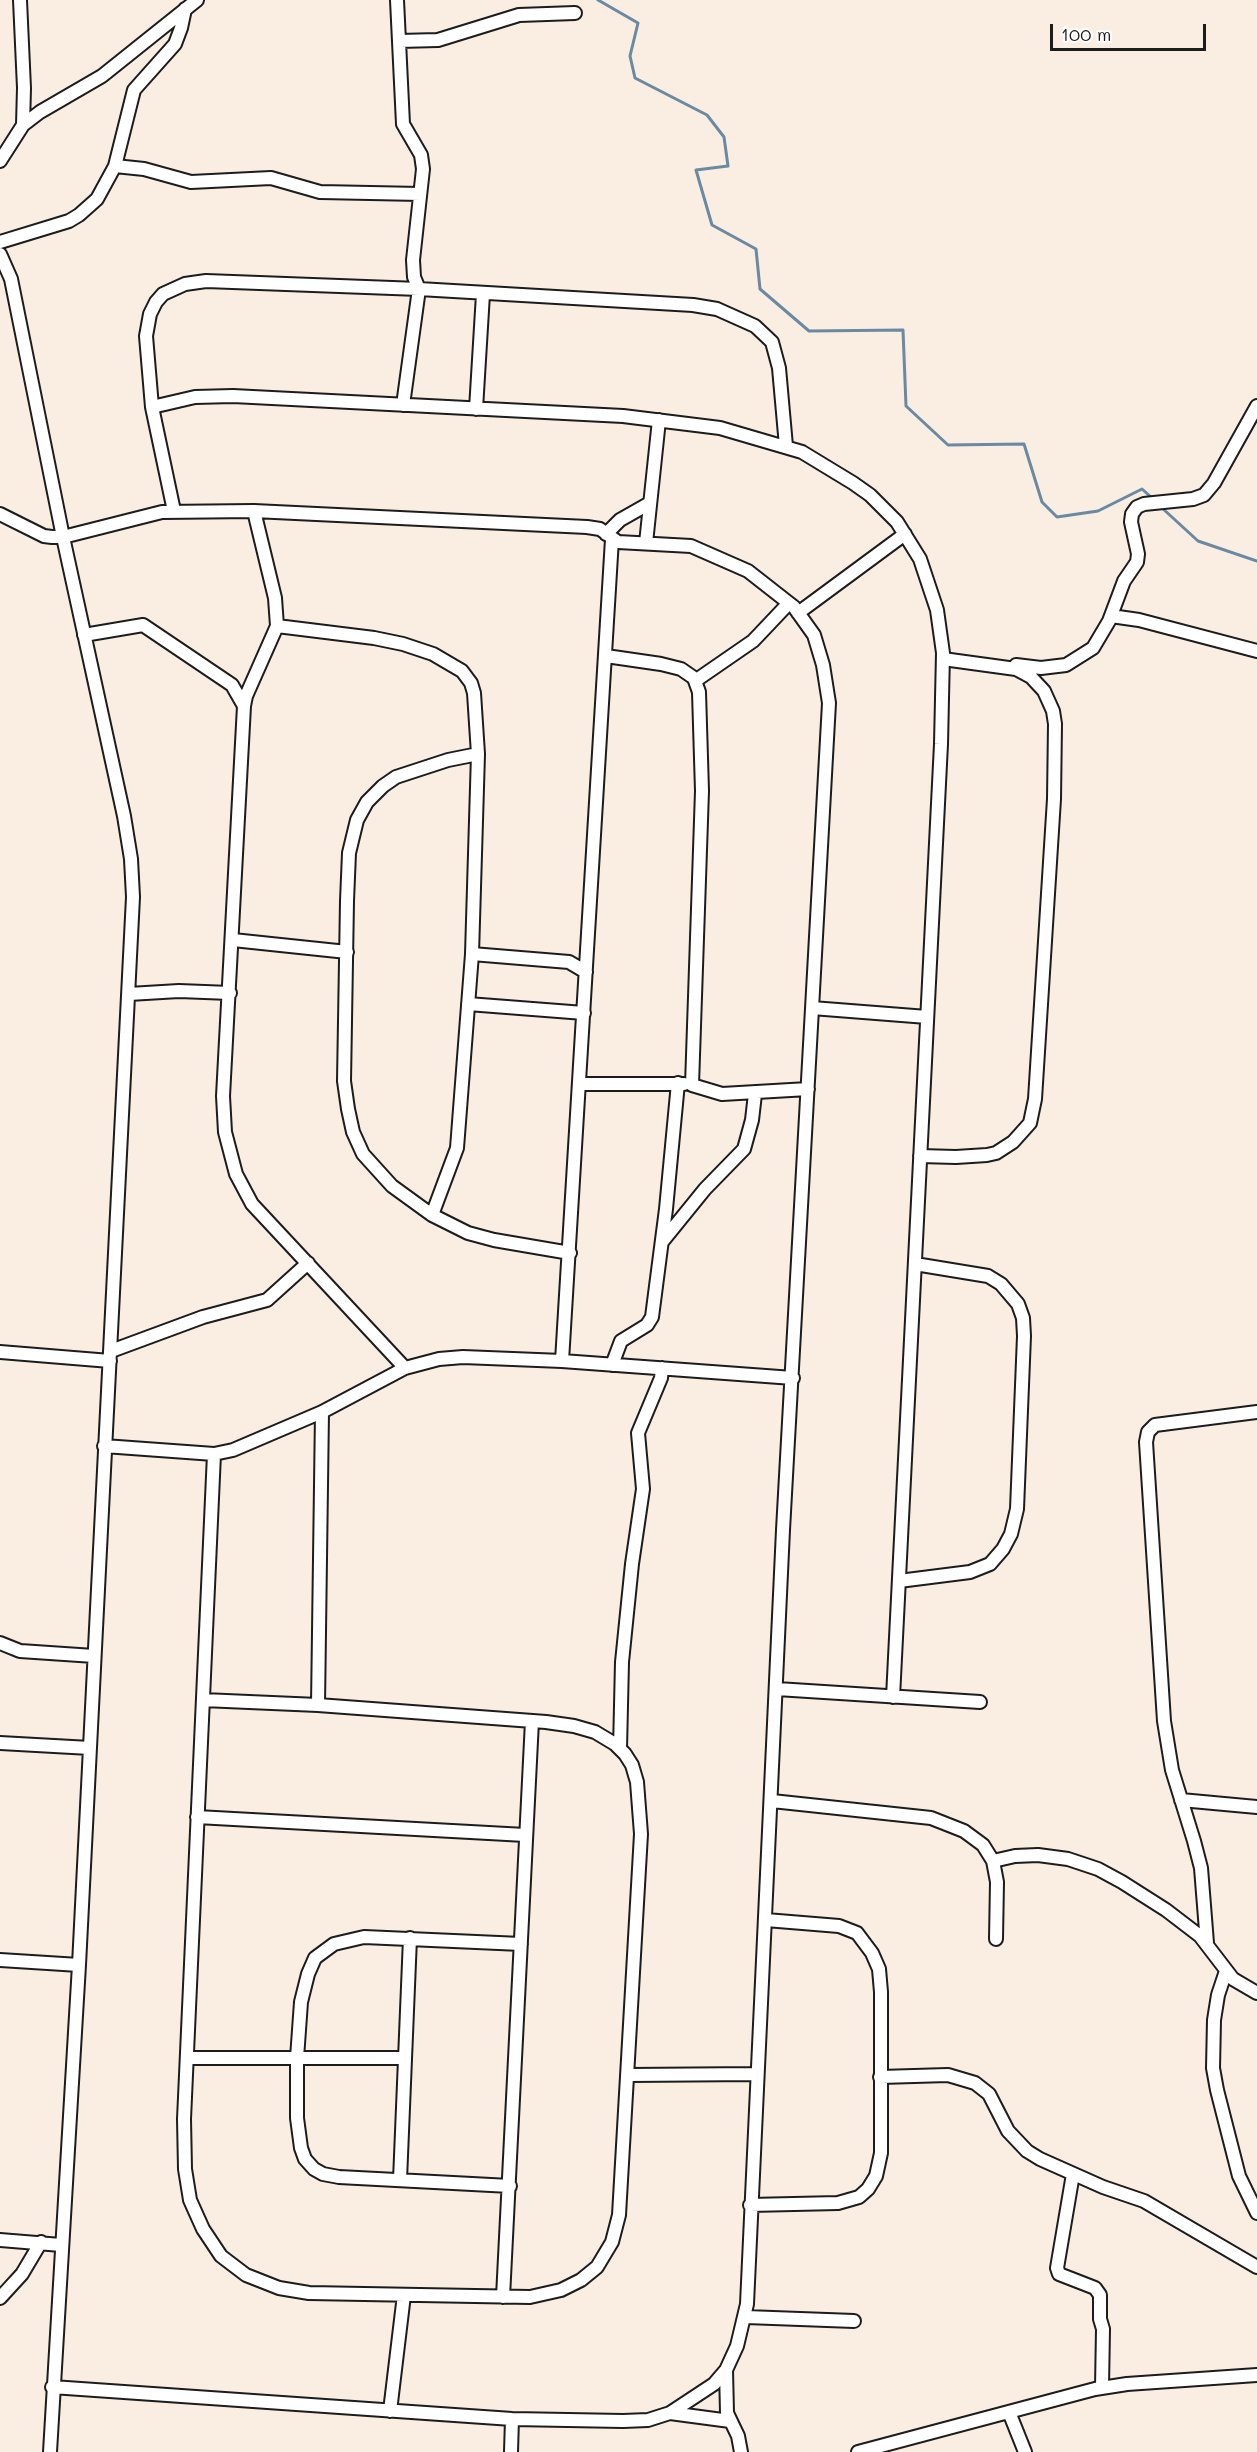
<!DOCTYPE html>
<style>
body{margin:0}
#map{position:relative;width:1257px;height:2452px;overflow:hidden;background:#faeee2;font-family:Mali,sans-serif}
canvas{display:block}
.scale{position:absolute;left:1050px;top:24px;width:156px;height:27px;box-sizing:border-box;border:3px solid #1c1c1c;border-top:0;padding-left:8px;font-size:18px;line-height:21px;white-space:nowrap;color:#1c1c1c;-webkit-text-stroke:4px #fff;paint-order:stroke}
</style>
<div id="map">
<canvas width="1257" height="2452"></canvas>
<div class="scale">100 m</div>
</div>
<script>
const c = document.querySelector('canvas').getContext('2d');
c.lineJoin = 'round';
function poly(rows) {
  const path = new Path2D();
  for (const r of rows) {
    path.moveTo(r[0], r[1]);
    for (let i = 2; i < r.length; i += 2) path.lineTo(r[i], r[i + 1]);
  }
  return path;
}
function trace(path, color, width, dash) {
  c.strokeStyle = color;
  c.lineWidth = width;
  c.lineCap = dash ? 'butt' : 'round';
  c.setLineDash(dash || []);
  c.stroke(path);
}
const stream = poly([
 [598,0,638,23,630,56,635,78,707,115,724,137,728,166,696,170,712,225,756,249,760,289,809,331,903,330,906,406,948,445,1024,444,1042,502,1057,517,1098,511,1142,489,1152,498],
 [1161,507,1198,541,1257,561]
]);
const minor = poly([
 [20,0,24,88,23,125],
 [397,0,403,124,421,155,423,169,413,260,414,277,419,289,403,405],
 [399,41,438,40,519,15,575,13],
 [0,161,23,125,40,112,102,76,197,0],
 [115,166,144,169,191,182,271,178,320,192,420,194],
 [0,242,69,221,79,215,97,199,115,166,134,90,175,44,181,28,185,9],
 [0,254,11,279,63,537,124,816,131,859,133,897,79,1965,50,2452],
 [152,407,195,397,233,396,623,416,720,428,802,452,853,483,870,495,897,522,920,559,937,610,943,653,941,744,893,1697],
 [476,409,483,294],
 [174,511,152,407,146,336,150,314,156,302,163,294,185,284,206,281,419,289,693,305,717,309,755,326,772,342,779,368,786,446],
 [254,511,275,598,277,626,246,696,244,706,223,1096,225,1132,236,1174,252,1204,405,1368],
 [0,514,44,536,52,537,63,537,162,512,254,511,587,527,600,529,618,542,691,546,748,571,794,607,814,635,823,665,829,703,783,1530,747,2304,737,2346,726,2370,714,2384,670,2413,648,2420,623,2421,512,2419,52,2387],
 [606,534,620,520,650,503],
 [646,543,659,420],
 [798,613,905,534],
 [1111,616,1139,620,1257,651],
 [277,626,374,638,403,644,433,654,462,671,471,683,474,693,478,754,472,954,457,1148,432,1215],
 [84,635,143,625,232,685,244,706],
 [606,656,661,664,681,669,694,678,699,692,702,791,692,1085,722,1094,808,1089],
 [1016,665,1041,668,1066,665,1093,648,1109,621,1124,581,1137,562,1138,554,1131,522,1132,514,1137,507,1144,504,1193,499,1204,495,1214,483,1257,406],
 [695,681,753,641,789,603],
 [478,754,448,760,396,777,383,786,367,802,357,820,349,853,347,901,344,1081,348,1109,353,1132,363,1154,392,1186,432,1215,468,1233,494,1240,570,1253],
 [233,940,347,952],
 [472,954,569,962,586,972],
 [129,994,179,991,230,993],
 [468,1004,584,1013],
 [812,1008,927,1017],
 [580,1084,684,1084],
 [920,1156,956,1157,987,1155,996,1153,1013,1142,1030,1123,1035,1099,1054,799,1055,724,1053,711,1044,691,1031,677,1016,669,943,659],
 [662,1242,705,1189,744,1149,752,1120,755,1094],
 [111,1351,203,1317,267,1300,308,1263],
 [0,1352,110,1361],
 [562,1361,612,539],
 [612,1365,621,1341,647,1325,652,1317,666,1209,678,1083],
 [104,1446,214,1454,233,1450,322,1412,405,1368,439,1359,463,1357,562,1361,793,1378],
 [899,1581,970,1572,990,1564,1003,1549,1011,1534,1017,1509,1024,1336,1023,1318,1018,1304,1001,1284,988,1276,915,1264],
 [0,1643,20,1651,94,1656],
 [777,1689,980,1702],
 [203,1700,318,1705,546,1722,574,1726,595,1732,615,1744,625,1754,632,1765,637,1782,641,1834,619,2215,612,2242,597,2267,581,2280,561,2290,530,2297,309,2293,279,2288,246,2275,221,2256,203,2229,190,2200,185,2169,184,2119,214,1454],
 [318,1705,322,1412],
 [0,1743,90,1748],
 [620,1749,622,1662,632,1564,643,1489,638,1433,661,1378,662,1368],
 [1181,1800,1257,1807],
 [772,1801,931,1818,964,1831,983,1845,993,1861,997,1882,996,1939],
 [197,1817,525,1835],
 [993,1861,1015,1856,1038,1855,1068,1859,1098,1869,1122,1882,1166,1910,1200,1936,1233,1979,1257,1993],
 [1207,1943,1201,1868,1194,1841,1172,1770,1164,1721,1146,1442,1148,1432,1155,1425,1257,1412],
 [0,1960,79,1965],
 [1226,1971,1218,1995,1214,2020,1213,2068,1217,2090,1239,2176,1257,2213],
 [187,2058,405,2058],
 [628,2075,757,2074],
 [880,2077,948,2075,975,2083,989,2094,1008,2131,1027,2151,1040,2159,1103,2187,1144,2201,1257,2267],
 [1073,2174,1057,2268,1059,2274,1095,2288,1100,2295,1100,2319,1103,2329,1102,2387],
 [400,2180,410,1938],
 [510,2186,339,2177,323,2174,314,2169,305,2159,301,2148,297,2118,297,2058,301,2002,308,1974,315,1958,334,1944,364,1937,521,1944],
 [750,2205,838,2203,859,2197,868,2189,876,2176,881,2153,881,1992,879,1969,872,1953,857,1933,839,1926,766,1920],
 [0,2240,61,2245],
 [503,2297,532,1721],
 [0,2298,22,2274,41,2242],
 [746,2317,854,2321],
 [726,2370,727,2413,738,2436,741,2452],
 [390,2411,404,2295],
 [1009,2412,1025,2452],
 [670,2413,730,2421],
 [511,2452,512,2419],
 [858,2452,1095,2389,1127,2384,1257,2375]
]);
trace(stream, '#6a89a2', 3);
trace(minor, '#1c1c1c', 16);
trace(minor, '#fff', 12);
</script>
